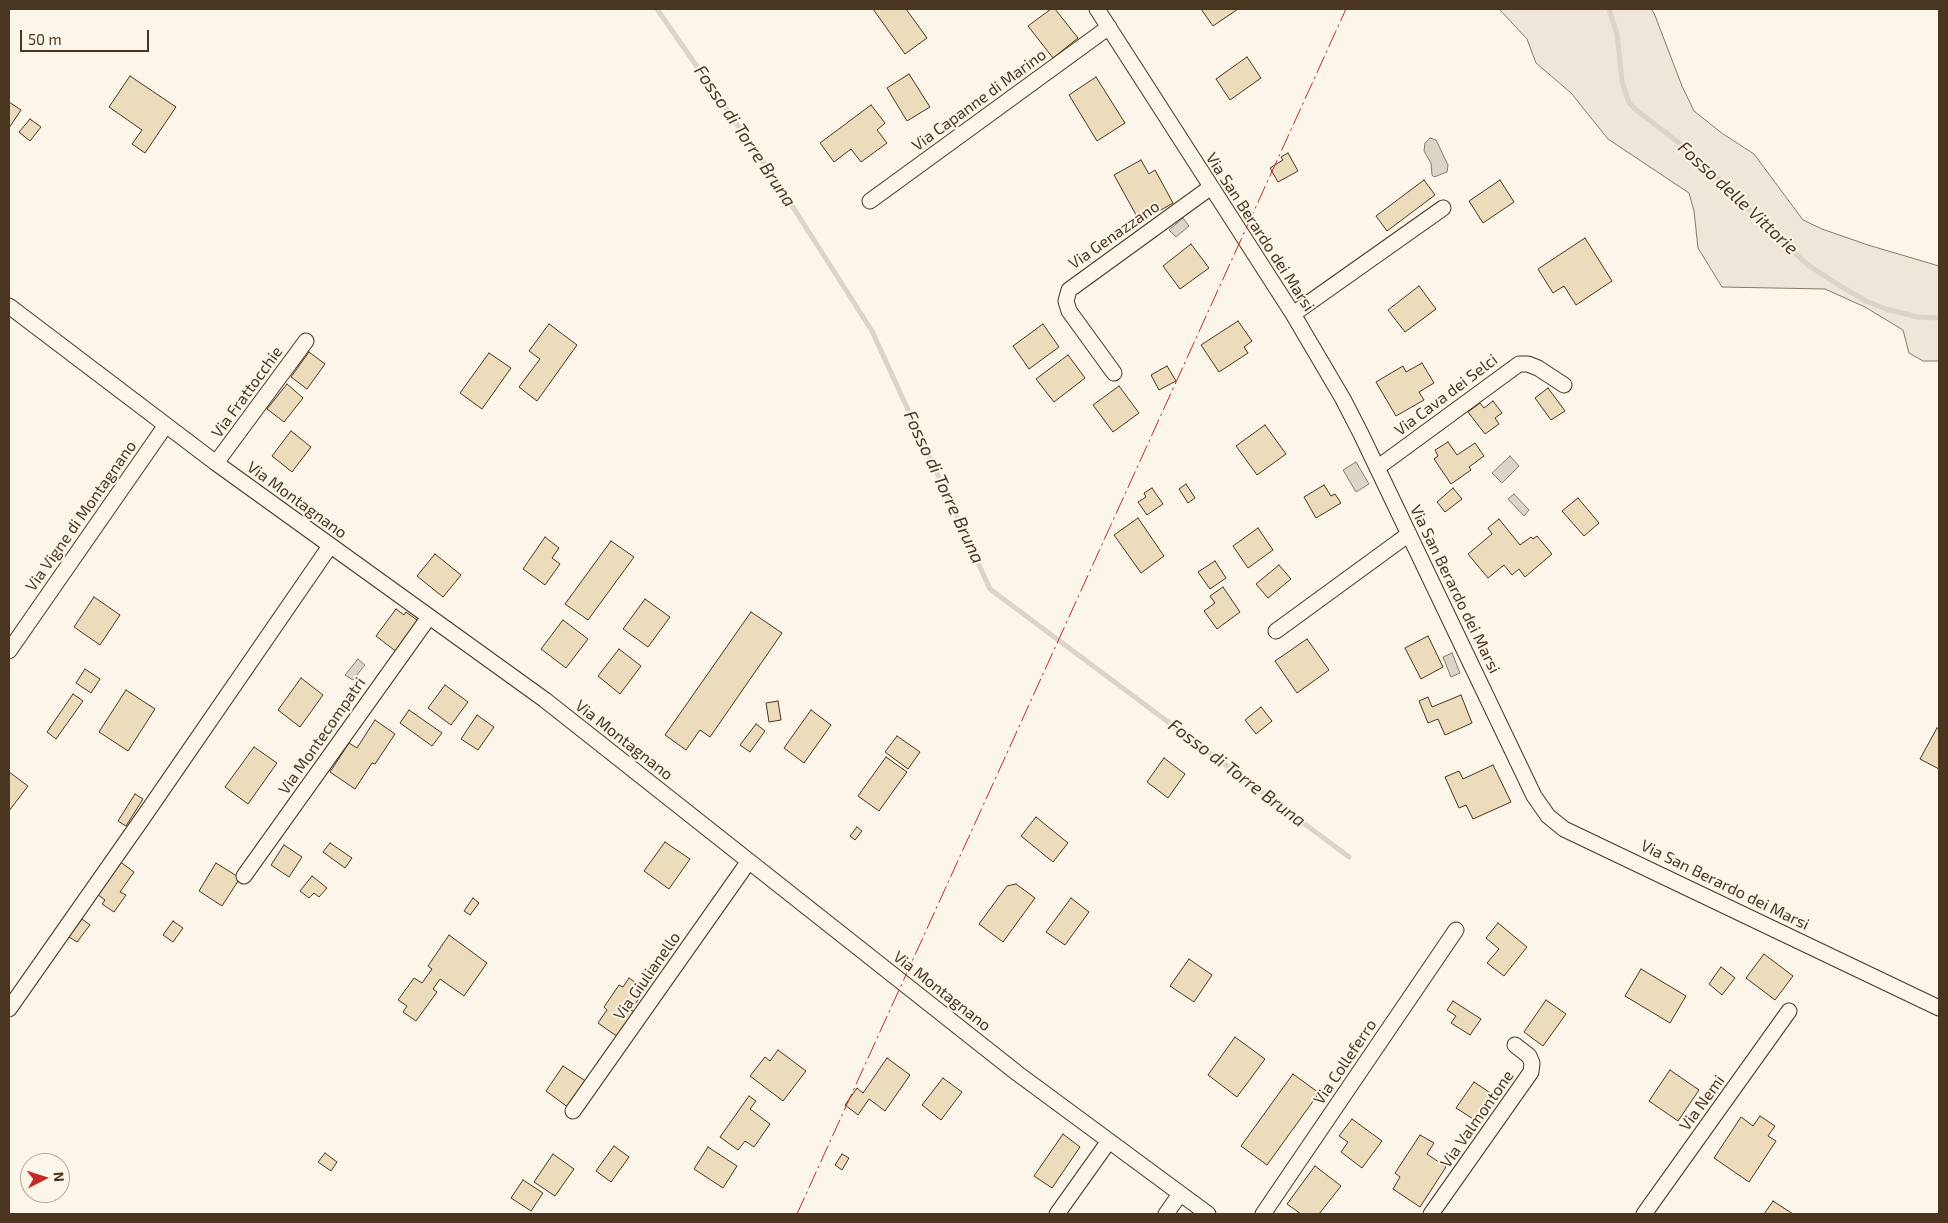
<!DOCTYPE html>
<style>
body{margin:0}
#map{position:relative;width:1948px;height:1223px;overflow:hidden;background:#fbf6e9;font-family:"Exo 2",sans-serif}
canvas{display:block}
.frame{position:absolute;inset:0;border:10px solid #4a3520;pointer-events:none}
.north{position:absolute;left:20px;top:1153px;width:50px;height:50px;box-sizing:border-box;background:#fbf6e9;border:1px solid #b4a999;border-radius:50%;rotate:85deg;font-size:14px;font-weight:700;line-height:20px;text-align:center;color:#4a3520}
.north::after{content:'';display:block;margin:auto;width:18px;height:22px;background:#c62828;clip-path:polygon(50% 0,100% 100%,50% 72%,0 100%)}
.scale{position:absolute;left:20px;top:30px;width:129px;height:22px;box-sizing:border-box;border:2px solid #4a3520;border-top:0;padding-left:6px;font-size:15px;line-height:18px;white-space:nowrap;color:#4a3520;-webkit-text-stroke:4px #fbf6e9;paint-order:stroke}
</style>
<div id="map">
<canvas width="1948" height="1223"></canvas>
<div class="frame"></div>
<div class="north">N</div>
<div class="scale">50 m</div>
</div>
<script>
const c = document.querySelector('canvas').getContext('2d');
c.lineJoin = 'round';
function fill(path, color) {
  c.fillStyle = color;
  c.fill(path, 'evenodd');
}
function poly(rows) {
  const path = new Path2D();
  for (const r of rows) {
    path.moveTo(r[0], r[1]);
    for (let i = 2; i < r.length; i += 2) path.lineTo(r[i], r[i + 1]);
  }
  return path;
}
function trace(path, color, width, dash) {
  c.strokeStyle = color;
  c.lineWidth = width;
  c.lineCap = dash ? 'butt' : 'round';
  c.setLineDash(dash || []);
  c.stroke(path);
}
function drawText(font, color, halo, rows, align = 'center') {
  c.font = font + ' "Exo 2",sans-serif';
  c.lineWidth = 4;
  c.setLineDash([]);
  c.textBaseline = 'middle';
  c.strokeStyle = halo;
  c.fillStyle = color;
  for (const [text, x, y, turn = 0] of rows) {
    c.save();
    c.translate(x, y);
    c.rotate((+turn || 0) * Math.PI / 180);
    c.textAlign = isNaN(turn) ? turn : align;
    if (halo) c.strokeText(text, 0, 0);
    c.fillText(text, 0, 0);
    c.restore();
  }
}
const green = poly([
 [1499,9,1651,9,1654,13,1682,86,1694,111,1723,134,1754,154,1803,220,1822,229,1868,245,1939,266,1939,361,1923,361,1909,353,1903,330,1865,307,1825,289,1722,287,1698,248,1694,211,1689,193,1608,139,1571,93,1536,63,1527,39,1499,9]
]);
const water = poly([
 [1430,138,1436,140,1448,165,1447,172,1434,177,1432,175,1431,163,1424,151,1425,143,1430,138],
 [1183,218,1189,226,1176,237,1169,230,1183,218],
 [1510,456,1519,466,1502,483,1492,473,1510,456],
 [1356,462,1369,484,1356,492,1343,470,1356,462],
 [1514,494,1529,510,1524,516,1508,499,1514,494],
 [1452,653,1460,673,1451,677,1443,657,1452,653],
 [358,659,365,665,353,680,345,675,358,659]
]);
const stream = poly([
 [657,9,775,179,872,331,990,589,1349,857],
 [1609,9,1617,34,1622,81,1629,103,1635,109,1696,156,1775,235,1808,265,1837,284,1866,301,1886,309,1918,317,1939,318]
]);
const building = poly([
 [873,9,906,9,927,38,905,54,873,9],
 [1051,9,1055,9,1078,38,1053,58,1028,26,1051,9],
 [1201,9,1238,9,1213,26,1201,9],
 [1247,57,1261,78,1230,100,1216,79,1247,57],
 [909,74,930,107,907,121,887,88,909,74],
 [130,76,176,107,145,153,132,144,142,130,109,107,130,76],
 [1096,77,1125,123,1097,141,1069,95,1096,77],
 [9,102,21,110,9,128,9,102],
 [871,105,885,123,877,130,887,143,861,162,851,149,834,162,820,143,871,105],
 [30,119,41,127,30,141,19,132,30,119],
 [1288,153,1298,171,1278,182,1270,168,1283,160,1281,157,1288,153],
 [1141,160,1149,174,1155,170,1173,203,1140,222,1114,175,1141,160],
 [1424,180,1435,195,1387,231,1376,216,1424,180],
 [1500,180,1514,202,1483,223,1469,201,1500,180],
 [1585,238,1612,281,1576,305,1564,286,1553,293,1538,269,1585,238],
 [1191,244,1209,268,1180,289,1163,266,1191,244],
 [1419,286,1436,309,1405,332,1388,310,1419,286],
 [1238,321,1252,341,1244,347,1248,353,1219,372,1201,345,1238,321],
 [549,324,577,345,537,401,519,387,540,359,529,351,549,324],
 [1043,324,1059,347,1029,369,1013,346,1043,324],
 [309,352,325,364,307,389,291,377,309,352],
 [489,353,511,368,482,409,460,393,489,353],
 [1068,355,1085,378,1054,402,1036,379,1068,355],
 [1422,363,1434,383,1419,392,1424,400,1396,416,1376,382,1403,366,1406,372,1422,363],
 [1167,366,1176,381,1159,390,1151,375,1167,366],
 [287,384,303,398,284,422,267,409,287,384],
 [1119,386,1139,413,1113,432,1093,405,1119,386],
 [1548,388,1565,411,1551,420,1535,398,1548,388],
 [1493,401,1502,413,1495,418,1499,424,1485,434,1468,412,1480,403,1484,408,1493,401],
 [1265,425,1286,454,1257,475,1236,446,1265,425],
 [291,431,311,447,292,472,272,456,291,431],
 [1448,442,1457,455,1475,443,1484,456,1469,467,1471,470,1451,484,1434,459,1438,456,1435,450,1448,442],
 [1186,484,1195,498,1188,503,1179,489,1186,484],
 [1324,485,1331,496,1335,494,1341,503,1316,518,1304,497,1324,485],
 [1152,488,1163,504,1147,515,1138,502,1146,497,1144,493,1152,488],
 [1453,488,1462,499,1445,512,1437,502,1453,488],
 [1578,498,1599,523,1584,536,1562,511,1578,498],
 [1138,518,1164,556,1141,573,1114,535,1138,518],
 [1499,519,1520,545,1531,537,1533,539,1537,536,1552,554,1525,577,1519,569,1512,575,1504,565,1488,578,1468,554,1492,534,1488,528,1499,519],
 [1258,528,1273,550,1248,568,1233,546,1258,528],
 [545,537,559,548,552,558,560,564,545,585,523,569,545,537],
 [611,541,634,557,588,620,565,604,611,541],
 [435,554,461,575,443,597,417,576,435,554],
 [1215,561,1226,578,1210,589,1198,572,1215,561],
 [1279,565,1291,579,1268,598,1256,584,1279,565],
 [1223,587,1240,612,1217,629,1204,611,1215,603,1210,596,1223,587],
 [94,597,120,615,100,645,74,627,94,597],
 [645,599,670,617,648,647,623,629,645,599],
 [396,609,404,615,406,612,421,623,398,653,376,636,396,609],
 [751,612,782,633,710,737,700,730,686,750,665,735,751,612],
 [563,620,588,639,566,668,541,649,563,620],
 [1428,636,1443,667,1421,679,1405,648,1428,636],
 [1307,639,1329,670,1297,693,1275,661,1307,639],
 [619,649,641,666,620,694,598,676,619,649],
 [85,669,100,679,91,693,76,683,85,669],
 [301,678,323,695,300,727,278,710,301,678],
 [445,685,468,702,451,725,428,708,445,685],
 [126,690,155,709,128,751,99,732,126,690],
 [73,694,83,701,56,739,47,732,73,694],
 [1461,695,1472,723,1445,735,1438,719,1428,723,1419,701,1428,697,1432,707,1461,695],
 [778,701,781,720,769,722,766,703,778,701],
 [1261,707,1272,721,1256,734,1245,720,1261,707],
 [409,710,442,733,432,746,400,723,409,710],
 [811,710,831,725,804,763,784,748,811,710],
 [477,715,494,727,478,750,461,739,477,715],
 [375,720,395,734,375,764,372,763,355,789,330,772,349,743,357,748,375,720],
 [756,724,765,731,750,752,740,745,756,724],
 [1937,728,1939,729,1939,769,1920,759,1937,728],
 [897,736,920,752,908,769,885,752,897,736],
 [254,747,277,763,248,804,225,787,254,747],
 [886,757,907,772,879,811,858,796,886,757],
 [1164,758,1185,774,1168,798,1147,782,1164,758],
 [1493,765,1511,802,1473,819,1466,805,1459,808,1445,777,1459,771,1463,779,1493,765],
 [9,772,28,786,9,811,9,772],
 [135,794,143,799,126,826,118,821,135,794],
 [1036,817,1068,843,1053,862,1021,836,1036,817],
 [857,827,862,831,855,840,850,836,857,827],
 [665,842,690,859,669,889,644,871,665,842],
 [330,843,352,858,345,868,323,852,330,843],
 [284,845,302,857,289,877,271,865,284,845],
 [119,861,134,872,120,892,126,895,114,912,102,904,105,900,97,894,119,861],
 [216,863,240,878,222,906,199,891,216,863],
 [312,876,327,888,319,897,314,893,309,898,300,891,312,876],
 [1016,884,1035,898,1003,942,979,924,1007,886,1016,884],
 [473,898,479,903,470,915,464,911,473,898],
 [1071,898,1089,912,1065,945,1046,932,1071,898],
 [82,919,90,925,77,942,69,937,82,919],
 [173,921,183,928,173,942,163,935,173,921],
 [1498,923,1527,947,1504,976,1487,963,1499,949,1486,938,1498,923],
 [449,935,487,963,464,996,440,979,433,989,437,992,416,1021,403,1012,407,1006,398,1000,414,978,422,983,432,969,428,966,449,935],
 [1764,954,1793,976,1775,1000,1746,978,1764,954],
 [1189,959,1212,975,1194,1002,1170,986,1189,959],
 [1721,967,1735,978,1722,995,1709,984,1721,967],
 [1641,969,1686,996,1670,1023,1625,996,1641,969],
 [629,978,645,990,631,1010,635,1012,618,1037,598,1023,607,1010,604,1007,619,985,623,987,629,978],
 [1546,1000,1566,1014,1543,1046,1524,1032,1546,1000],
 [1453,1001,1481,1019,1470,1035,1451,1023,1456,1016,1447,1010,1453,1001],
 [1235,1037,1265,1059,1237,1097,1208,1075,1235,1037],
 [778,1050,806,1071,783,1101,750,1076,765,1057,770,1061,778,1050],
 [887,1058,910,1075,885,1111,869,1099,858,1115,845,1105,857,1088,863,1093,887,1058],
 [563,1066,587,1082,569,1108,546,1091,563,1066],
 [1670,1070,1699,1090,1678,1121,1649,1101,1670,1070],
 [1293,1074,1319,1093,1267,1165,1241,1146,1293,1074],
 [943,1078,962,1092,941,1120,922,1105,943,1078],
 [1474,1082,1498,1098,1481,1124,1456,1108,1474,1082],
 [749,1096,756,1101,750,1109,770,1124,754,1147,745,1141,738,1150,720,1137,749,1096],
 [1760,1116,1775,1126,1768,1136,1776,1141,1749,1182,1714,1158,1741,1117,1753,1126,1760,1116],
 [1352,1119,1382,1141,1362,1168,1341,1152,1348,1142,1339,1136,1352,1119],
 [1063,1134,1080,1147,1052,1188,1034,1176,1063,1134],
 [1420,1135,1434,1143,1427,1154,1446,1167,1420,1207,1393,1189,1400,1177,1395,1173,1420,1135],
 [614,1146,629,1157,611,1182,596,1171,614,1146],
 [708,1147,737,1166,723,1188,694,1169,708,1147],
 [325,1153,337,1162,331,1171,318,1162,325,1153],
 [553,1154,574,1169,555,1196,534,1182,553,1154],
 [842,1154,849,1158,842,1170,835,1165,842,1154],
 [1315,1166,1341,1186,1319,1214,1301,1214,1287,1204,1315,1166],
 [523,1180,543,1193,531,1211,511,1198,523,1180],
 [1773,1201,1793,1214,1764,1214,1773,1201]
]);
const minor = poly([
 [1097,9,1293,314,1343,399,1361,434,1534,796,1548,816,1564,829,1939,1008],
 [870,201,1109,27],
 [9,306,216,463,545,700,1017,1073,1208,1214],
 [1293,314,1443,208],
 [1114,373,1069,311,1066,301,1069,290,1211,187],
 [216,463,306,341],
 [1377,468,1519,364,1528,364,1538,368,1564,385],
 [1276,631,1409,534],
 [9,651,166,425],
 [244,876,429,617],
 [9,1009,147,812,330,546],
 [573,1111,749,861],
 [1057,1214,1109,1141],
 [1166,1214,1180,1194],
 [1263,1214,1456,930],
 [1431,1214,1531,1072,1532,1063,1529,1056,1515,1045],
 [1644,1214,1789,1011]
]);
const power = poly([
 [797,1214,1346,9]
]);
const streetNames = [
 ["Via Capanne di Marino",979,100,-36],
 ["Via San Berardo dei Marsi",1260,232,57],
 ["Via Genazzano",1114,235,-35],
 ["Via Frattocchie",247,392,-54],
 ["Via Cava dei Selci",1446,395,-37],
 ["Via Montagnano",297,500,36],
 ["Via Vigne di Montagnano",81,516,-55],
 ["Via San Berardo dei Marsi",1455,589,64],
 ["Via Montecompatri",322,736,-55],
 ["Via Montagnano",624,740,38],
 ["Via San Berardo dei Marsi",1725,885,26],
 ["Via Giulianello",647,976,-55],
 ["Via Montagnano",942,991,38],
 ["Via Colleferro",1345,1062,-56],
 ["Via Nemi",1702,1103,-54],
 ["Via Valmontone",1477,1119,-55]
];
const waterNames = [
 ["Fosso di Torre Bruna",745,136,56],
 ["Fosso delle Vittorie",1738,198,43],
 ["Fosso di Torre Bruna",944,487,65],
 ["Fosso di Torre Bruna",1237,773,37]
];
fill(green, '#ede6d9');
trace(green, '#887966', 1);
fill(water, '#dcd4c6');
trace(water, '#887966', 1);
trace(stream, '#dcd4c6', 5);
fill(building, '#ecdcbc');
trace(building, '#4a3520', 1);
trace(minor, '#4a3520', 17);
trace(minor, '#fbf6e9', 15);
trace(power, '#c62828', 1, [18, 4, 2.5, 4]);
drawText('16px', '#4a3520', '#fbf6e9', streetNames);
drawText('italic 18px', '#4a3520', '#fbf6e9', waterNames);
</script>
